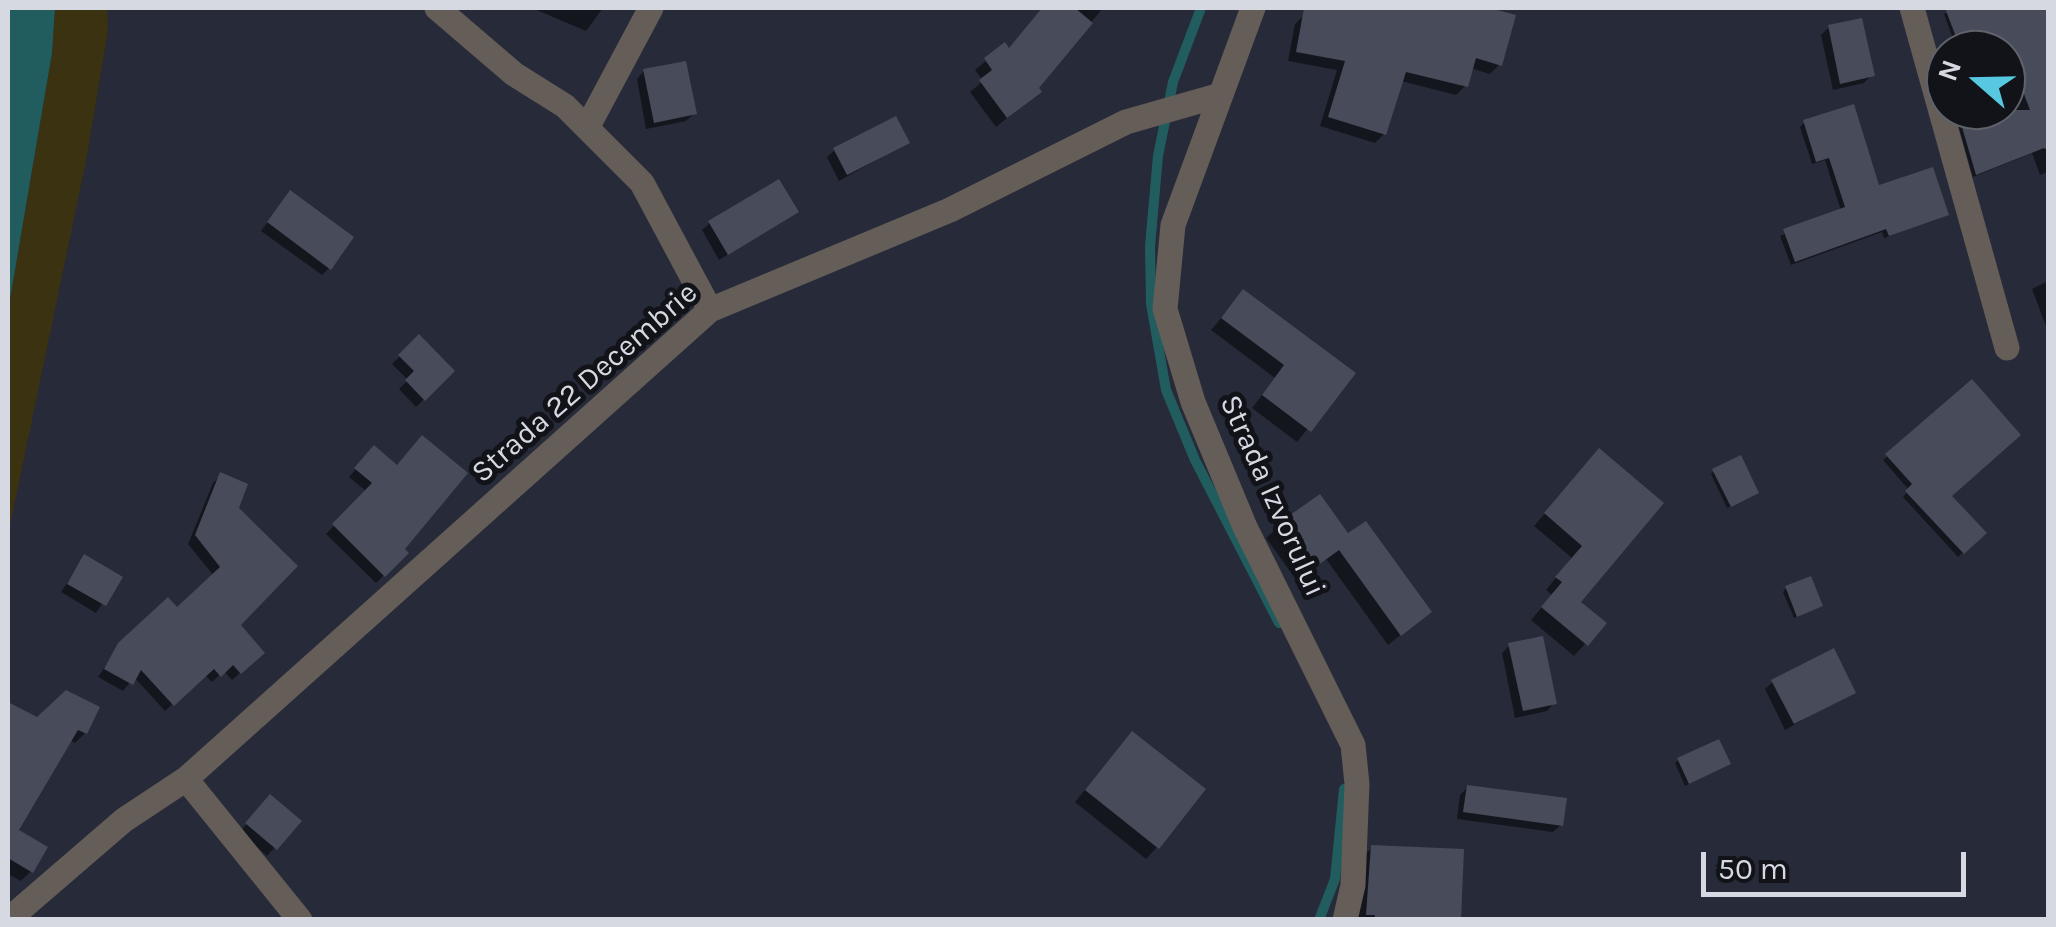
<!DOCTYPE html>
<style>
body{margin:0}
#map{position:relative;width:2056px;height:927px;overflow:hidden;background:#272a38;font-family:Karla,sans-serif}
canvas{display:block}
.frame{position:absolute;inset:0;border:10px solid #d6d8e2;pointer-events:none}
.north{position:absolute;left:1926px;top:30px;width:100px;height:100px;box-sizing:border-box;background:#111319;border:2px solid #606269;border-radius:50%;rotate:290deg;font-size:28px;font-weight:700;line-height:40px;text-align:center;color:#d6d8e2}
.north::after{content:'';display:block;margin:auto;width:35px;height:45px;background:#56c9e1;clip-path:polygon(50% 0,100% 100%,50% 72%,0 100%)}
.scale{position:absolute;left:1701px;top:852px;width:265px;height:45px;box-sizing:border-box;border:5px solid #d6d8e2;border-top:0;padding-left:12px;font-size:30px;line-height:35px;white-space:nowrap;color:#d6d8e2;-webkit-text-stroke:8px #111319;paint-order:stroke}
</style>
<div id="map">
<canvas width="2056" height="927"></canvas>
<div class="frame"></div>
<div class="north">N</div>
<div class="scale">50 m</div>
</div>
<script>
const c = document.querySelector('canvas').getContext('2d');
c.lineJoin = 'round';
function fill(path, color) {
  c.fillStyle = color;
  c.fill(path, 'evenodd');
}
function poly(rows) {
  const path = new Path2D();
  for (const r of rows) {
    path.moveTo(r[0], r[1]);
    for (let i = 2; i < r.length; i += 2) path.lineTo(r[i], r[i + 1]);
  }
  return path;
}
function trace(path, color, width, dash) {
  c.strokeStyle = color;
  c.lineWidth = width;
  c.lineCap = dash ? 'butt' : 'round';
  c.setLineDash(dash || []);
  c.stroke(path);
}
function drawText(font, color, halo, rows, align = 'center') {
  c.font = font + ' Karla,sans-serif';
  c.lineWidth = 10;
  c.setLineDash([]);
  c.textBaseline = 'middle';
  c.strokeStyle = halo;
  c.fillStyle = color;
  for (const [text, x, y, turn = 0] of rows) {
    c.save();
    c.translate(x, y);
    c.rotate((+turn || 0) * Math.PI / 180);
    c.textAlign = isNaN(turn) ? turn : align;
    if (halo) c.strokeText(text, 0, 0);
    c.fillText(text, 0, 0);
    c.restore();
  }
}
const sand = poly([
 [55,8,107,8,108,31,87,156,8,535,8,311,52,53]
]);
const water = poly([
 [8,8,55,8,52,53,8,311]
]);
const shadow = poly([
 [532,8,603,8,586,31],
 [1043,8,1103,8,1036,88,1039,92,996,127,970,92,983,81,975,70,1004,46,1008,50],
 [1360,8,1481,8,1513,17,1500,64,1490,74,1470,68,1466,85,1456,95,1401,81,1384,134,1375,143,1320,126,1337,70,1288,61,1295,24,1304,15,1356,24],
 [1956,8,2048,8,2048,172,2040,175,2032,153,1973,177,1954,110,2006,110,2006,50,1957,50,1944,14],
 [1829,27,1872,75,1864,83,1833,90,1821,35],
 [644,71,694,114,686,121,646,129,637,79],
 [1804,123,1877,188,1946,214,1884,238,1882,232,1791,265,1780,236,1841,211,1825,160,1812,164,1800,127],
 [907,143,839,181,827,157,835,150],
 [283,201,329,268,322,275,261,231],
 [796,212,719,260,702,230,710,223],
 [2048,281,2048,328,2047,329,2032,289],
 [1243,292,1352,373,1297,442,1252,408,1275,378,1211,330],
 [419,338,452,371,416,407,399,389,408,380,392,364],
 [1972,382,1949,496,1983,533,1958,557,1903,497,1909,490,1883,460],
 [1599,451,1577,602,1603,624,1574,656,1531,620,1552,595,1546,590,1572,558,1534,526],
 [367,456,396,467,402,549,406,553,376,583,326,534,367,492,349,477],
 [1714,471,1753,496,1727,508,1711,474],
 [221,475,236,508,238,625,262,653,232,680,224,671,212,682,205,675,165,711,134,677,123,691,98,677,120,645,177,610,214,576,188,544,213,483],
 [1278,527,1347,537,1429,612,1388,645,1326,559,1297,581,1266,538],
 [84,558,119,578,96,613,61,592],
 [1786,588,1817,608,1794,618,1783,592],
 [1509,646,1554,703,1547,711,1515,718,1502,653],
 [1773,682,1853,692,1785,730,1765,689],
 [8,706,37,720,97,708,85,733,75,743,70,740,16,831,31,871,21,881,8,874],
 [1121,746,1157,847,1146,859,1075,802],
 [1679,760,1728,764,1685,786,1675,763],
 [1468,787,1561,825,1553,832,1457,819,1460,795],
 [263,805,298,822,267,856,240,832],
 [1372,848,1458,920,1356,920,1360,859]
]);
const stream = poly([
 [1201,8,1173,82,1158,156,1150,246,1151,304,1166,390,1195,460,1279,623],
 [1319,920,1335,879,1344,789]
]);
const building = poly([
 [1042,8,1075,8,1093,23,1039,88,1042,92,1007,118,979,80,992,70,984,58,1005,42,1009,48],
 [1304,8,1490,8,1516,15,1502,66,1476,58,1468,87,1406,72,1386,135,1328,117,1345,61,1296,52],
 [1945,8,2048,8,2048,151,2044,148,1976,175,1957,110,2030,110,2004,41,1980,50,1961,50],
 [1862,18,1875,76,1840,84,1828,25],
 [686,61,697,114,654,123,643,69],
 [1854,104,1879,185,1933,167,1949,215,1889,236,1886,229,1795,262,1783,229,1845,207,1829,158,1816,162,1803,120],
 [896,116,910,143,847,175,833,148],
 [779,179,799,212,728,255,708,221],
 [290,190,354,237,331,270,267,222],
 [1243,289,1356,373,1311,432,1262,395,1284,365,1221,318],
 [419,334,455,371,425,401,405,380,414,371,398,355],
 [1972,379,2021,435,1952,496,1987,533,1964,554,1905,491,1912,484,1885,454],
 [422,435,468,473,405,549,409,553,385,577,332,524,372,483,354,468,374,445,397,465],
 [1599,448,1664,503,1581,602,1607,623,1588,646,1541,607,1562,582,1555,577,1582,546,1544,513],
 [1741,455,1759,493,1731,507,1712,469],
 [220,472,248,484,239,508,298,566,241,625,265,653,241,674,233,665,221,677,214,669,174,706,141,670,133,685,104,669,118,643,168,597,177,607,220,567,195,535],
 [1320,494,1348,533,1366,521,1432,612,1401,636,1339,550,1310,571,1276,525],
 [84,554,123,577,106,606,67,584],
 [1811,576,1823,606,1797,617,1785,586],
 [1543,636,1557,704,1523,711,1508,643],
 [1834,648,1856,693,1794,724,1771,680],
 [66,690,100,707,87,734,78,730,19,830,48,847,33,873,8,858,8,702,37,717],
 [1132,731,1206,789,1159,849,1085,790],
 [1719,739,1731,764,1689,784,1677,758],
 [1467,785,1567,798,1563,826,1463,812],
 [270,794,302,821,277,850,245,823],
 [1371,845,1464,849,1461,920,1374,920,1375,915,1366,915]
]);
const street = poly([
 [437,8,514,74,565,106,642,183,710,310],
 [1253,8,1173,225,1165,309,1193,402,1245,527,1353,745,1357,784,1353,885,1345,920],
 [1912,8,2007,348],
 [588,126,651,8],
 [186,779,300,920],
 [8,920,124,820,186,779,710,310,950,210,1126,122,1217,96]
]);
const streetNames = [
 ["Strada 22 Decembrie",585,383,-41],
 ["Strada Izvorului",1272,496,66]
];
fill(sand, '#3a3211');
fill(water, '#215d5f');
fill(shadow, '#0007');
trace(stream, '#215d5f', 10);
fill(building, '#484b5a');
trace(street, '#645d58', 25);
drawText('30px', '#d6d8e2', '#111319', streetNames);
</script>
